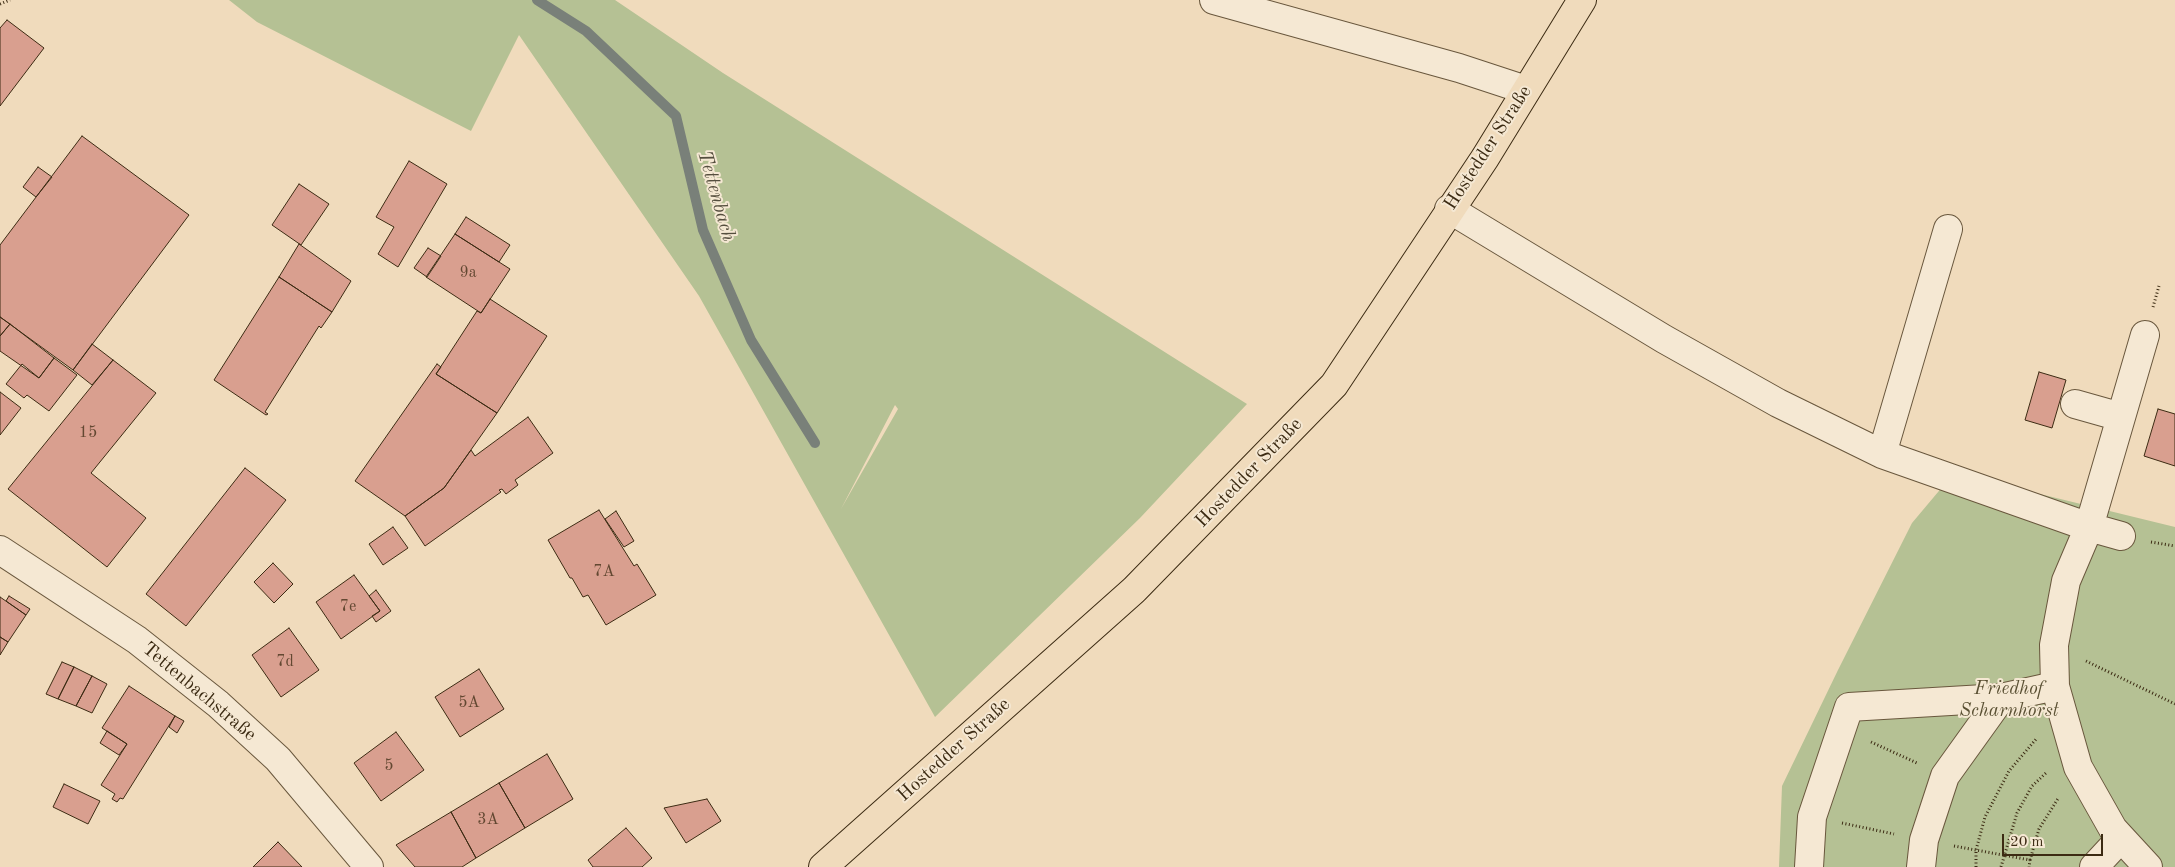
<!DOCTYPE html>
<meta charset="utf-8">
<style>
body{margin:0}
#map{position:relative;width:2175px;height:867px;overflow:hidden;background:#f0dbbc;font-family:"Old Standard TT",serif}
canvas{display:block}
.scale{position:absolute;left:2002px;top:834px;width:101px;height:22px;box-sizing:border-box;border:2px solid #3c2b13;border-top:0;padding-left:6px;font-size:15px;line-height:18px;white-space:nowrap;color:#3c2b13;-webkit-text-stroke:4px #f5e8d3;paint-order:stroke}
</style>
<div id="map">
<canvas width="2175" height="867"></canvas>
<div class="scale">20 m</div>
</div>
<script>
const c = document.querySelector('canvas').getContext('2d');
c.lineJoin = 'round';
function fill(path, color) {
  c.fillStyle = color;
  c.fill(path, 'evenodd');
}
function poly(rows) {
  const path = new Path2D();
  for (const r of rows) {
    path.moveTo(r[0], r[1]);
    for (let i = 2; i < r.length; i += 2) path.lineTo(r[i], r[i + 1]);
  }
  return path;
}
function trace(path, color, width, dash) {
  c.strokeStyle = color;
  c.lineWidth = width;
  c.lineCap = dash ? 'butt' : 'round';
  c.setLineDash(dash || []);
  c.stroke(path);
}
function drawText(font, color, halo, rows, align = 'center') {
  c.font = font + ' "Old Standard TT",serif';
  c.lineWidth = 4;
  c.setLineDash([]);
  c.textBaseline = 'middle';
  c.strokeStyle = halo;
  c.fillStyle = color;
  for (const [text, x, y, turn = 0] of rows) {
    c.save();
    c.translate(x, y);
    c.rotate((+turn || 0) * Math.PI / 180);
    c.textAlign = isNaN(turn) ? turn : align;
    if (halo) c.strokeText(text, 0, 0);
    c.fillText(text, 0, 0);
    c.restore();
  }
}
const green = poly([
 [229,0,615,0,723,73,1247,404,1140,518,935,717,699,296,519,35,471,131,257,22],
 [895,405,898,409,841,509],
 [1954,473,2175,527,2175,867,1779,867,1782,786,1838,670,1912,523]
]);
const stream = poly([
 [537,0,586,31,676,116,703,230,751,340,815,443]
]);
const building = poly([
 [7,20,44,48,0,106,0,28,7,20],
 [82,136,189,215,73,370,0,317,0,245,82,136],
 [409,161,447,184,398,267,378,254,394,227,376,217,409,161],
 [38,167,52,177,36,197,23,187,38,167],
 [299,184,329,204,301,245,272,225,299,184],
 [466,217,510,245,499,262,455,234,466,217],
 [455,234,510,269,481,313,426,277,455,234],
 [299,244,351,281,332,312,279,277,299,244],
 [428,248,441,256,427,277,414,268,428,248],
 [279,277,332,312,321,328,319,326,265,412,268,414,266,415,214,380,279,277],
 [490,299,547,336,497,413,436,374,477,311,481,313,490,299],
 [0,317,10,324,0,336,0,317],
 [10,324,54,358,39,378,0,351,0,336,10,324],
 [92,344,113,360,92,385,73,370,92,344],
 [54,358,77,375,49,411,27,395,24,398,6,384,22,364,39,378,54,358],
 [113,360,156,393,91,473,146,518,107,567,8,489,113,360],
 [437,364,441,367,436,374,497,413,444,488,405,516,355,481,437,364],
 [2039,372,2066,380,2052,428,2025,420,2039,372],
 [0,392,21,408,0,435,0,392],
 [2158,409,2175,414,2175,466,2144,456,2158,409],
 [528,417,553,453,515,480,518,485,506,494,502,489,499,490,501,492,425,546,405,516,444,488,471,450,475,456,528,417],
 [245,468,286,500,186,626,146,594,245,468],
 [599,510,634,566,637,564,656,595,606,625,588,595,583,597,572,578,570,578,548,540,599,510],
 [616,511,634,541,624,547,605,519,616,511],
 [393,527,408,548,383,565,369,544,393,527],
 [273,563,293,584,274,603,254,582,273,563],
 [354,575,380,611,341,639,316,602,354,575],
 [376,590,391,611,376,622,372,616,380,611,369,596,376,590],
 [9,596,30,609,26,615,6,601,9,596],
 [0,597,26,615,8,642,0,637,0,597],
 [289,628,319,670,281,697,252,655,289,628],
 [0,637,8,642,0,655,0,637],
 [62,662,74,667,58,699,46,694,62,662],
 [74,667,92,676,76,706,58,699,74,667],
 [479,669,504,709,460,737,435,697,479,669],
 [92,676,107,684,92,713,76,706,92,676],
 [129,686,175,716,123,799,120,798,117,802,112,799,115,794,101,785,127,744,102,728,129,686],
 [175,716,184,721,177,733,169,727,175,716],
 [107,731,127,744,119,755,100,743,107,731],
 [396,732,424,770,381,801,354,763,396,732],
 [547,754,573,799,525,828,499,783,547,754],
 [499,783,525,828,476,858,451,812,499,783],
 [64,784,100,801,88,824,53,807,64,784],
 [707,799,721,821,686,843,664,808,707,799],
 [451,812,476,858,462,867,415,867,396,845,451,812],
 [626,828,652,858,642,867,593,867,588,860,626,828],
 [278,842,302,867,253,867,278,842]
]);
const path = poly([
 [0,4,10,0],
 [2153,307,2159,286],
 [2151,542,2175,546],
 [2086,661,2175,704],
 [1871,742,1917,763],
 [1842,823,1894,834],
 [1954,846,2030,860,2029,867],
 [2030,860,2039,829,2059,797],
 [1976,867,1976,850,1985,817,2009,771,2037,738],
 [2001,867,2017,813,2032,786,2046,773]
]);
const minor = poly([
 [1214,0,1459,68,1526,90],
 [1449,209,1664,339,1778,403,1882,454,1948,229],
 [2145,335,2089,527,2066,581,2054,645,2055,686,2078,767,2113,829,2148,867],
 [2075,404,2121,417],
 [1882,454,2089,527,2121,536],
 [0,550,137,640,218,704,278,759,369,867],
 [1809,867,1812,817,1849,707,2001,698,2055,686],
 [1921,867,1924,840,1945,776,2001,698],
 [2094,867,2121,838]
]);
const major = poly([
 [823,867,1134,590,1334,385,1485,158,1582,0]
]);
const numberNames = [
 ["9a",468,273],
 ["15",88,433],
 ["7A",604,572],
 ["7e",348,607],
 ["7d",285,662],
 ["5A",469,703],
 ["5",389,766],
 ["3A",488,820]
];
const streetNames = [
 ["Hostedder Straße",1488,148,-57],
 ["Hostedder Straße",1249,473,-46],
 ["Tettenbachstraße",199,692,40],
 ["Hostedder Straße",954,750,-42]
];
const parkNames = [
 ["Friedhof",2009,689],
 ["Scharnhorst",2009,711]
];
const waterNames = [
 ["Tettenbach",716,196,74]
];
fill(green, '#b5c194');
trace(stream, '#798079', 10);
fill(building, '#d99f8f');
trace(building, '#3c2b13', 1);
trace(minor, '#69573d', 30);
trace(major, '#3c2b13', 30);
trace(path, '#3c2b13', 3, [1, 2.5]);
trace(minor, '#f5e8d3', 28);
trace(major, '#f0dbbc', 28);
drawText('16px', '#634832', null, numberNames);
drawText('19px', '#3c2b13', '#f5e8d3', streetNames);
drawText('italic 19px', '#5a5033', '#f5e8d3', parkNames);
drawText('italic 20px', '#554e3e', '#f5e8d3', waterNames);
</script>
